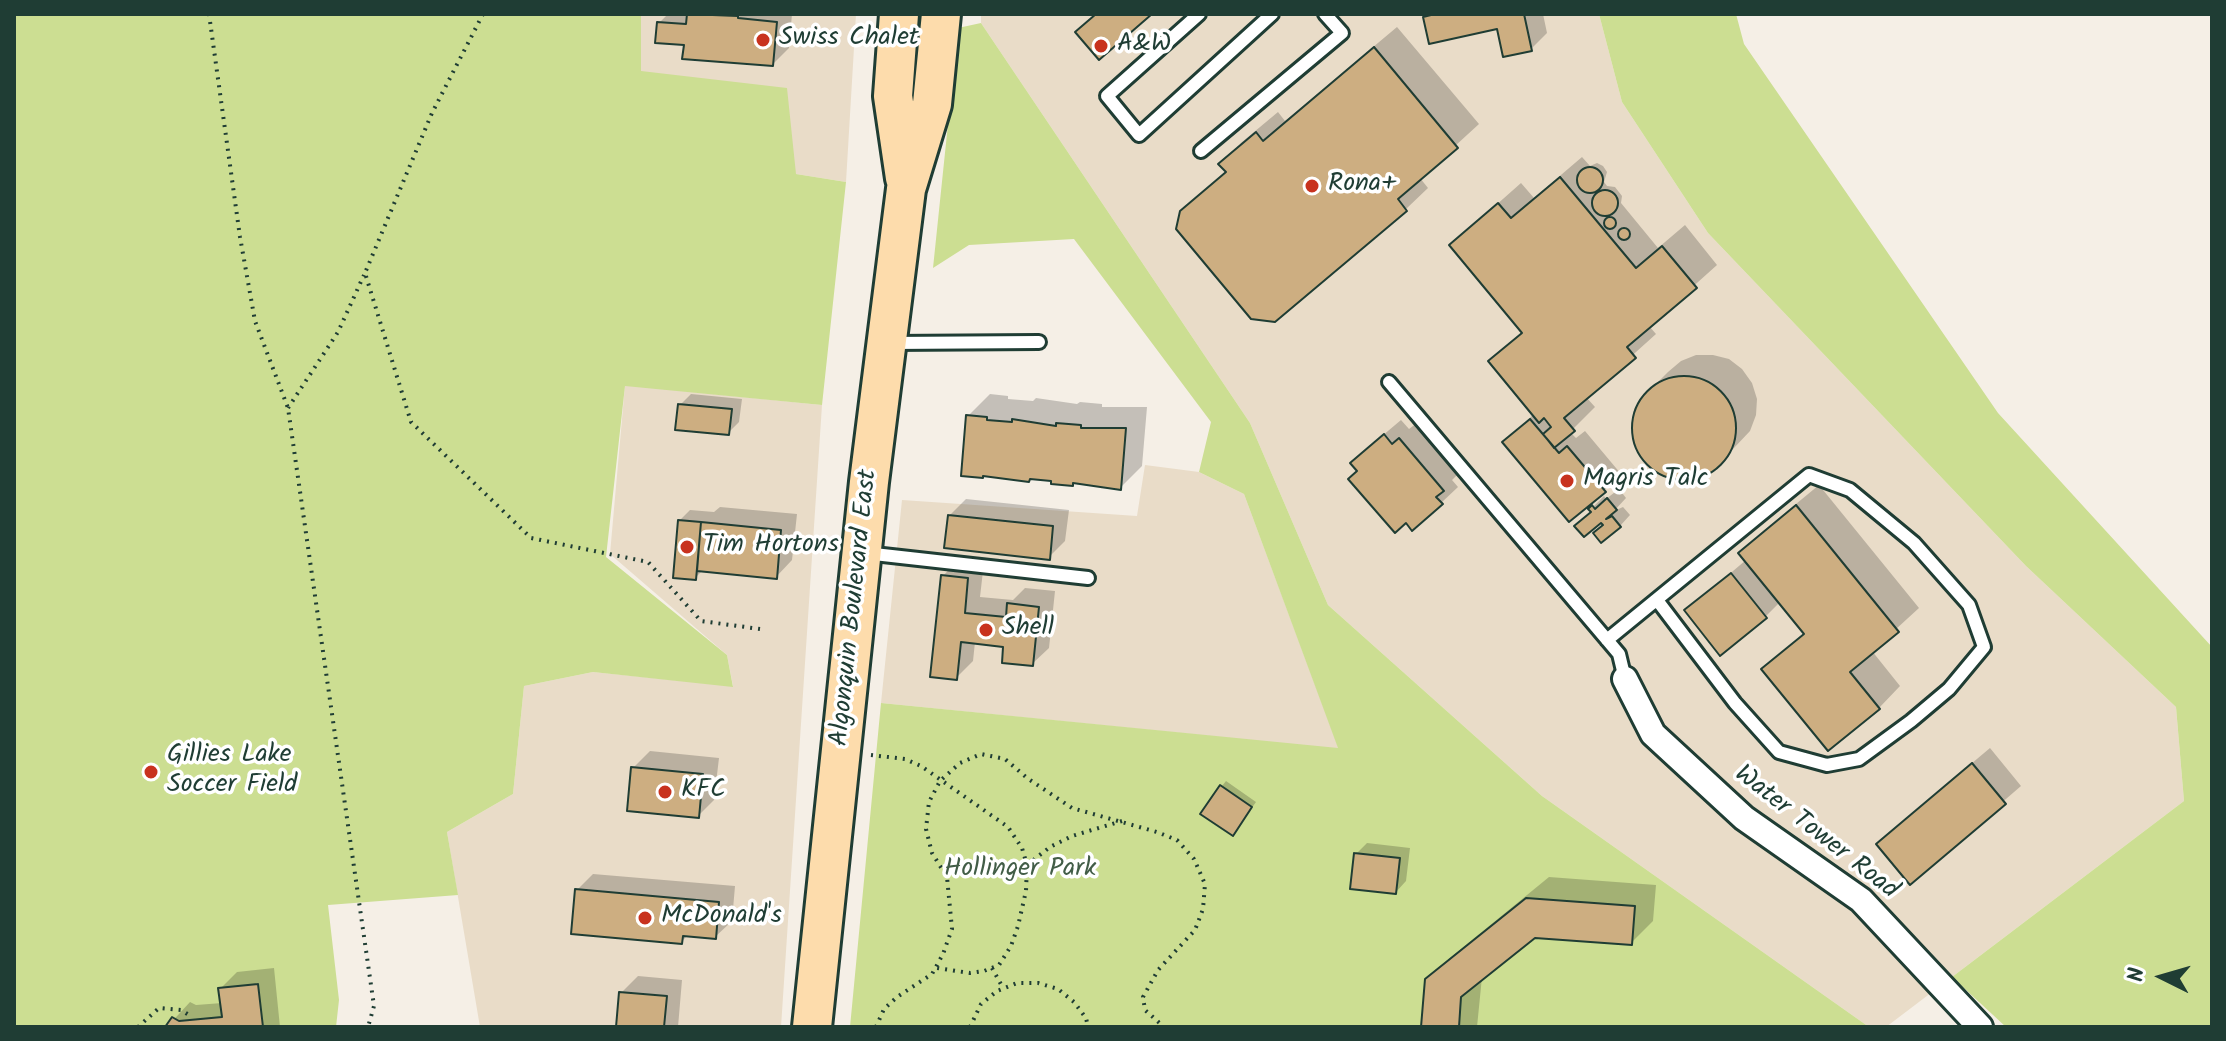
<!DOCTYPE html>
<style>
body{margin:0}
#map{position:relative;width:2226px;height:1041px;overflow:hidden;background:#f5efe6;font-family:Kalam,sans-serif}
canvas{display:block}
.frame{position:absolute;inset:0;border:16px solid #1f3d34;pointer-events:none}
.north{position:absolute;left:2122px;top:937px;width:80px;height:80px;-webkit-text-stroke:6px #fff;paint-order:stroke;rotate:275deg;font-size:22px;font-weight:700;line-height:32px;text-align:center;color:#1f3d34}
.north::after{content:'';display:block;margin:auto;width:28px;height:36px;background:#1f3d34;clip-path:polygon(50% 0,100% 100%,50% 72%,0 100%)}
</style>
<div id="map">
<canvas width="2226" height="1041"></canvas>
<div class="frame"></div>
<div class="north">N</div>
</div>
<script>
const c = document.querySelector('canvas').getContext('2d');
c.lineJoin = 'round';
function fill(path, color) {
  c.fillStyle = color;
  c.fill(path, 'evenodd');
}
function poly(rows) {
  const path = new Path2D();
  for (const r of rows) {
    if (r.length === 3) {
      path.moveTo(r[0] + r[2], r[1]);
      path.arc(r[0], r[1], r[2], 0, 2 * Math.PI);
      continue;
    }
    path.moveTo(r[0], r[1]);
    for (let i = 2; i < r.length; i += 2) path.lineTo(r[i], r[i + 1]);
  }
  return path;
}
function trace(path, color, width, dash) {
  c.strokeStyle = color;
  c.lineWidth = width;
  c.lineCap = dash ? 'butt' : 'round';
  c.setLineDash(dash || []);
  c.stroke(path);
}
function drawText(font, color, halo, rows, align = 'center') {
  c.font = font + ' Kalam,sans-serif';
  c.lineWidth = 7;
  c.setLineDash([]);
  c.textBaseline = 'middle';
  c.strokeStyle = halo;
  c.fillStyle = color;
  for (const [text, x, y, turn = 0] of rows) {
    c.save();
    c.translate(x, y);
    c.rotate((+turn || 0) * Math.PI / 180);
    c.textAlign = isNaN(turn) ? turn : align;
    if (halo) c.strokeText(text, 0, 0);
    c.fillText(text, 0, 0);
    c.restore();
  }
}
const built = poly([
 [641,14,856,14,846,182,796,174,640,71],
 [981,14,1599,14,1622,102,1708,233,2026,566,2176,707,2184,801,1886,1027,1869,1027,1542,796,1328,605,1250,423,981,23],
 [625,385,822,405,781,1027,480,1027,447,832,513,794,524,686,593,672,733,686,727,655,610,554],
 [1145,465,1199,472,1244,494,1339,749,881,703,902,500,1137,516]
]);
const green = poly([
 [14,14,641,14,641,71,787,88,796,174,846,182,822,405,625,386,606,557,727,655,733,687,593,672,524,686,513,794,447,832,458,895,328,905,339,1000,336,1027,14,1027],
 [1599,14,1736,14,1744,44,1998,413,2212,647,2212,1027,2006,1027,1952,977,2184,801,2176,707,2026,566,1708,233,1622,102],
 [981,23,1250,423,1328,605,1542,796,1869,1027,850,1027,881,703,1338,748,1244,494,1199,472,1211,422,1074,239,969,245,933,268,958,28]
]);
const shadow = poly([
 [668,14,792,14,789,48,773,64,686,43,659,23],
 [1428,14,1543,14,1547,33,1531,49,1499,27,1425,17],
 [1397,27,1479,124,1420,178,1428,188,1406,209,1275,320,1181,212,1227,170,1221,164,1242,142,1278,112,1285,121],
 [1582,157,1590,166,1597,163,1603,166,1607,172,1604,182,1607,186,1615,187,1622,196,1621,203,1658,248,1685,225,1717,265,1649,326,1656,334,1586,397,1595,407,1570,432,1576,438,1585,431,1621,474,1604,490,1504,442,1534,414,1491,362,1523,331,1451,245,1521,183,1534,198],
 [1696,355,1713,355,1729,359,1742,369,1752,383,1757,399,1756,415,1750,431,1716,467,1702,475,1686,479,1669,477,1654,469,1642,458,1635,442,1633,426,1636,410,1645,395,1668,372,1681,361],
 [691,394,742,399,739,422,728,433,680,405],
 [990,394,1008,396,1008,399,1033,401,1036,398,1077,404,1080,402,1102,404,1102,407,1147,407,1142,466,1120,488,968,416],
 [1401,420,1409,429,1417,423,1459,473,1452,480,1458,487,1441,503,1359,471,1369,447],
 [1819,485,1919,608,1872,651,1900,686,1879,708,1764,669,1805,632,1780,602,1765,617,1686,611,1746,560,1740,553,1762,532],
 [1619,489,1626,498,1614,511,1623,507,1630,515,1620,526,1605,524,1591,509,1604,496,1606,499],
 [966,499,1069,510,1065,541,1049,557,950,515],
 [720,507,797,514,792,560,776,577,703,570,695,578,679,521,690,510,714,512],
 [959,559,984,562,980,597,1013,600,1025,588,1055,591,1049,648,1032,664,1006,645,975,642,973,661,956,678,943,576],
 [1990,748,2021,786,1910,882,1895,828],
 [650,751,719,758,714,800,698,816,633,768],
 [1226,781,1256,802,1237,829,1222,786],
 [1367,843,1410,848,1406,881,1396,892,1356,854],
 [593,874,735,886,732,921,715,937,688,935,681,942,577,890],
 [1549,877,1656,885,1653,921,1631,943,1534,936,1482,977,1477,1027,1423,1027,1427,980,1450,958],
 [274,968,280,1027,167,1027,190,1002,196,1005,222,1003,220,989,237,972],
 [638,976,682,980,678,1027,618,1027,621,993]
]);
const building = poly([
 [687,14,738,16,738,18,777,22,773,66,682,59,684,45,655,43,657,22,686,24,687,14],
 [1096,14,1152,14,1099,60,1075,32,1096,14],
 [1435,14,1524,14,1532,51,1503,57,1497,29,1429,44,1423,17,1435,14],
 [1374,47,1458,148,1398,199,1407,211,1275,322,1251,319,1176,229,1180,211,1226,172,1218,164,1256,132,1263,141,1374,47],
 [1590,180,13],
 [1560,177,1636,268,1662,246,1697,288,1627,347,1636,358,1564,418,1575,431,1554,448,1543,434,1551,427,1544,418,1539,423,1488,361,1522,333,1449,245,1498,203,1511,218,1560,177],
 [1605,203,13],
 [1610,223,6],
 [1624,234,6],
 [1684,428,52],
 [678,404,732,409,729,435,675,430,678,404],
 [966,415,987,417,987,420,1012,422,1012,419,1056,426,1056,423,1081,425,1081,428,1126,428,1121,490,1073,483,1073,486,1051,484,1051,481,1030,479,1029,482,983,476,983,478,961,476,966,415],
 [1530,419,1559,453,1567,446,1606,492,1569,522,1502,442,1530,419],
 [1384,434,1392,444,1399,438,1444,491,1436,497,1443,504,1412,531,1406,523,1395,533,1348,479,1357,471,1350,463,1384,434],
 [1607,498,1617,510,1606,519,1612,516,1621,527,1601,543,1593,533,1603,525,1601,523,1584,537,1574,526,1591,512,1588,509,1592,505,1595,509,1607,498],
 [1796,505,1899,632,1850,672,1880,709,1828,751,1761,669,1804,634,1738,553,1796,505],
 [948,515,1053,526,1050,560,944,548,948,515],
 [678,520,701,522,696,580,673,578,678,520],
 [701,522,781,530,777,579,697,571,701,522],
 [1731,573,1767,618,1720,656,1684,610,1731,573],
 [941,575,968,578,965,613,1006,617,1007,603,1039,607,1033,666,1002,663,1003,647,961,642,957,680,930,677,941,575],
 [1972,763,2006,804,1910,885,1876,844,1972,763],
 [631,767,703,774,699,818,627,811,631,767],
 [1220,785,1252,807,1233,836,1200,814,1220,785],
 [1354,853,1400,858,1396,894,1350,889,1354,853],
 [575,889,719,902,716,939,683,936,682,944,571,934,575,889],
 [1526,898,1635,906,1632,945,1535,938,1461,997,1459,1027,1421,1027,1425,979,1526,898],
 [258,984,263,1027,165,1027,172,1017,179,1021,222,1017,218,988,258,984],
 [619,992,667,996,664,1027,616,1027,619,992]
]);
const path = poly([
 [209,14,240,237,255,321,288,408,374,1006,368,1027],
 [483,14,432,113,365,273,411,422,531,538,648,562,701,621,760,629],
 [288,408,338,332,364,275],
 [871,755,905,759,921,766,1008,827,1022,848,1027,865,1026,891,1018,926,1011,946,999,965,984,971,970,973,937,968],
 [1027,865,1050,847,1072,836,1122,821],
 [992,968,1003,988],
 [138,1027,159,1008,181,1010,189,1015],
 [876,1027,884,1009,897,997,932,974,943,954,952,929,947,877,932,853,926,829,929,802,940,781,960,763,981,754,1005,759,1027,778,1072,808,1157,832,1177,840,1194,859,1205,884,1203,909,1195,930,1158,970,1143,997,1145,1010,1164,1027],
 [970,1027,981,1004,997,991,1017,983,1038,983,1058,989,1074,1002,1086,1018,1088,1027]
]);
const service = poly([
 [1199,14,1107,96,1139,135,1272,14],
 [1201,151,1342,33,1325,14],
 [890,343,1039,342],
 [1389,382,1619,654,1625,679],
 [865,553,1088,578],
 [1607,640,1809,475,1850,490,1914,543,1969,605,1984,647,1949,689,1911,721,1859,759,1827,765,1779,752,1735,703,1657,600]
]);
const minor = poly([
 [1625,679,1653,734,1744,818,1861,900,1980,1027]
]);
const primary = poly([
 [899,14,893,96,905,178],
 [812,1027,869,482,906,189,932,104,941,14]
]);
const markers = [
 [763,40,8,"#c8321e"],
 [1101,46,8,"#c8321e"],
 [1312,186,8,"#c8321e"],
 [1567,481,8,"#c8321e"],
 [687,547,8,"#c8321e"],
 [986,630,8,"#c8321e"],
 [151,772,8,"#c8321e"],
 [665,792,8,"#c8321e"],
 [645,918,8,"#c8321e"]
];
const poiNames = [
 ["Swiss Chalet",779,40],
 ["A&W",1117,46],
 ["Rona+",1328,186],
 ["Magris Talc",1583,481],
 ["Tim Hortons",703,547],
 ["Shell",1002,630],
 ["Gillies Lake",167,757],
 ["Soccer Field",167,787],
 ["KFC",681,792],
 ["McDonald's",661,918]
];
const streetNames = [
 ["Algonquin Boulevard East",856,608,-84],
 ["Water Tower Road",1815,834,38]
];
const parkNames = [
 ["Hollinger Park",1020,871]
];
fill(built, '#e9dcc8');
fill(green, '#ccde92');
fill(shadow, '#0003');
fill(building, '#cdae81');
trace(building, '#1f3d34', 2);
trace(service, '#1f3d34', 18);
trace(minor, '#1f3d34', 30);
trace(primary, '#1f3d34', 44);
trace(path, '#1f3d34', 4, [2, 6]);
trace(service, '#fff', 12);
trace(minor, '#fff', 24);
trace(primary, '#fddcac', 38);
for (const [x, y, r, color] of markers) {
  const dot = new Path2D();
  dot.arc(x, y, r, 0, 2 * Math.PI);
  c.fillStyle = color;
  c.fill(dot);
  trace(dot, '#fff', 3);
}
drawText('26px', '#1f3d34', '#fff', poiNames, 'left');
drawText('26px', '#1f3d34', '#fff', streetNames);
drawText('26px', '#425d47', '#fff', parkNames);
</script>
